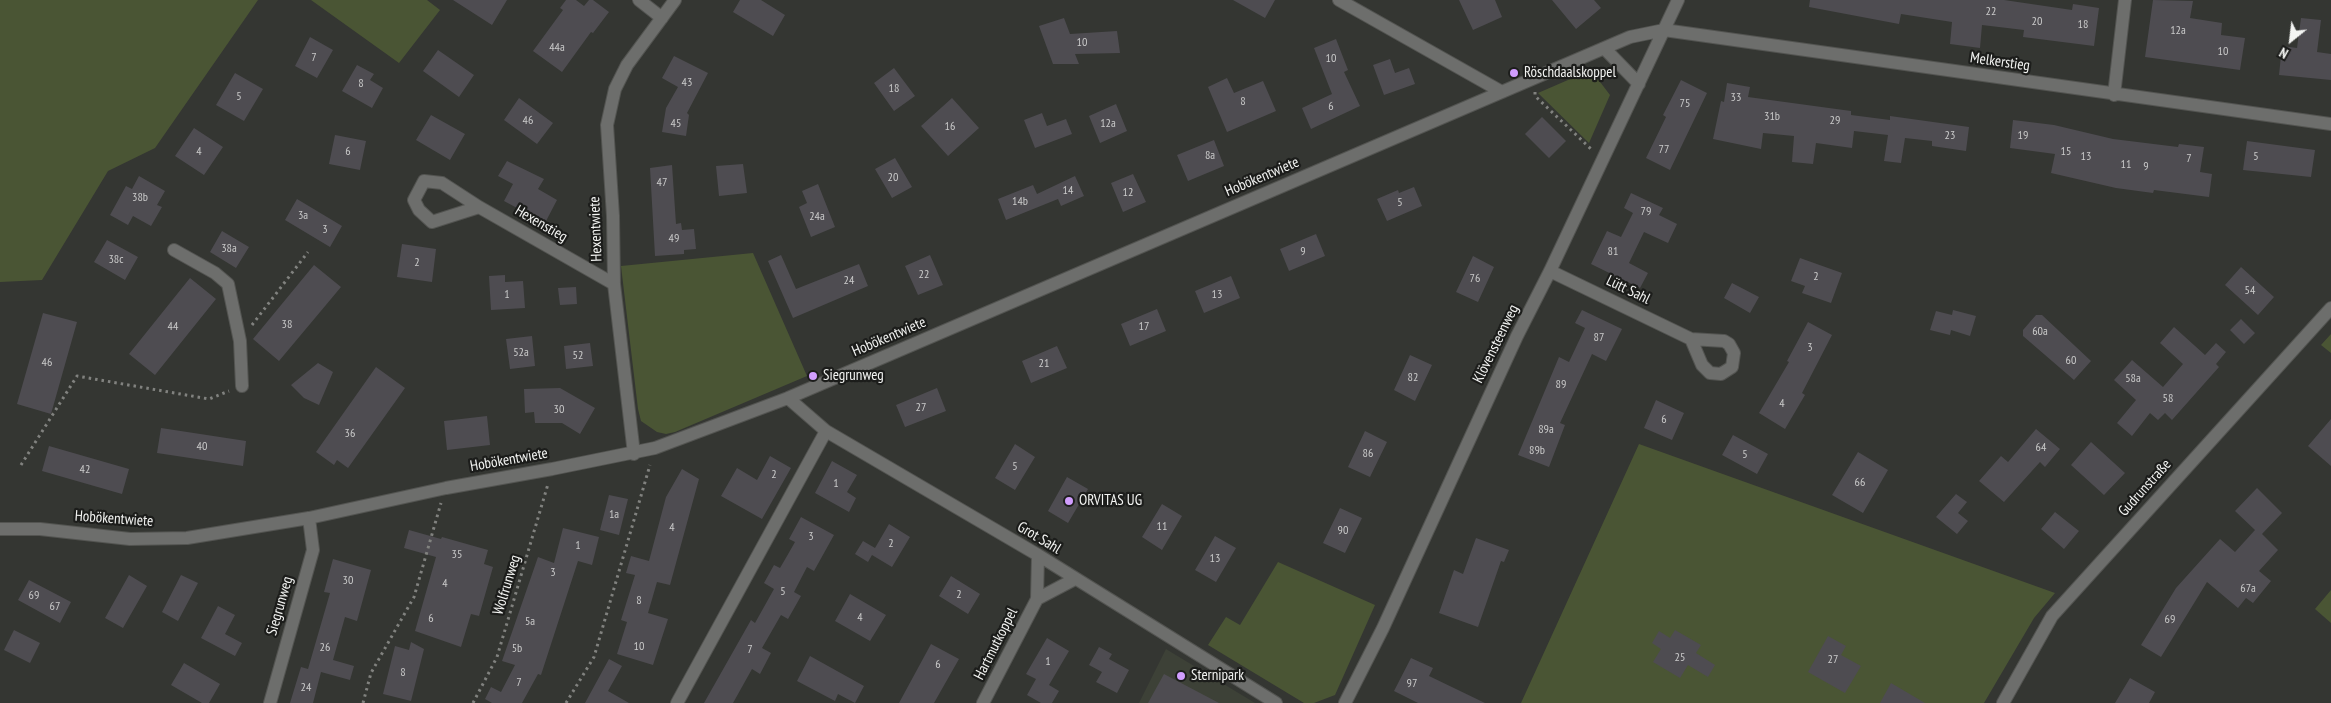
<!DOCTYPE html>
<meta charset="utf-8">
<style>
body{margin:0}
#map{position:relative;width:2331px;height:703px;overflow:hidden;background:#343632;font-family:"PT Sans Narrow",sans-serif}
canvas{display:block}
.north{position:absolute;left:2266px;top:15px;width:50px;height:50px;-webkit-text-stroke:4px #1c1d1b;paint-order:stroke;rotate:209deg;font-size:14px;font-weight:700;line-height:20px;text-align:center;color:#f3f4f2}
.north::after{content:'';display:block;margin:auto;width:18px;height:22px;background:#f3f4f2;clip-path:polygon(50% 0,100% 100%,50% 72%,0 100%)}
</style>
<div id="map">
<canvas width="2331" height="703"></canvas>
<div class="north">N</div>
</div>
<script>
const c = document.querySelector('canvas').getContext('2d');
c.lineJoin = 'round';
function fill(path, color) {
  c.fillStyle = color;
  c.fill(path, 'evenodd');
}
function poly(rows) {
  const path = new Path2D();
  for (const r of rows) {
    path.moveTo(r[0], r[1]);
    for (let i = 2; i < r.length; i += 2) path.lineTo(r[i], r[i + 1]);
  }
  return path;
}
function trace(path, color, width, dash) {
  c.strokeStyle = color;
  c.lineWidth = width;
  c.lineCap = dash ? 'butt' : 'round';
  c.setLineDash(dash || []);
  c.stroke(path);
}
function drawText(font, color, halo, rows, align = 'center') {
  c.font = font + ' "PT Sans Narrow",sans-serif';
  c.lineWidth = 4.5;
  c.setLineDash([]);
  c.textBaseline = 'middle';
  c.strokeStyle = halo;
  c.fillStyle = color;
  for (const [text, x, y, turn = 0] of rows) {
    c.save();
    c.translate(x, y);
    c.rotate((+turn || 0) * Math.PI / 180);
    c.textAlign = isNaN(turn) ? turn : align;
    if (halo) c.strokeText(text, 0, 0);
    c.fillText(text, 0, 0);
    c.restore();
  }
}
const built = poly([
 [1166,649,1255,703,1139,703]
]);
const green = poly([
 [0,0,258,0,155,148,108,171,42,280,0,282],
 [311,0,427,0,440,10,399,63],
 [1591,70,1610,95,1589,143,1538,93],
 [753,253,807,376,675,432,666,434,657,432,641,421,638,409,621,266],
 [2331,334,2331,353,2321,345],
 [1639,444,2055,593,2034,618,1984,703,1521,703],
 [1278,562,1375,605,1335,695,1314,703,1304,703,1208,645,1226,617,1240,625],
 [2331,590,2331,623,2315,609]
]);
const building = poly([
 [453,0,507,0,492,25],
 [566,0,576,0,584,6,589,0,593,0,609,12,593,33,591,32,562,72,533,51,563,10,560,8],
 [740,0,761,0,785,15,773,36,733,12],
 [1233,0,1275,0,1265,18],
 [1459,0,1495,0,1502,17,1473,30],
 [1552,0,1594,0,1601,8,1576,29],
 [1810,0,2004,0,2072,10,2073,4,2099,8,2094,46,2023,37,2024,30,1982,25,1980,48,1950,44,1952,22,1901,14,1899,24,1809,7],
 [2153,0,2193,1,2190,18,2222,23,2221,35,2245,38,2240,70,2145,57],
 [1064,18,1070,34,1117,31,1120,53,1075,54,1079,64,1053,64,1039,26],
 [2301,18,2321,20,2317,52,2331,54,2331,80,2279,75,2282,46,2297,48],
 [310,37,333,50,317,78,295,66],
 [1336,39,1348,70,1344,72,1360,106,1311,129,1302,108,1332,94,1314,48],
 [438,50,474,75,459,97,423,71],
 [674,56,708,73,687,113,689,115,686,136,662,132,666,108,678,87,662,78],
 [1390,59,1395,73,1409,68,1415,84,1384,95,1373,65],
 [357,65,374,74,370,80,383,88,372,108,342,91],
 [894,68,915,96,894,111,874,83],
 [235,73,263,89,244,121,216,105],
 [1227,78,1234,93,1263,81,1276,111,1227,132,1208,87],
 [1681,80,1707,93,1670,170,1646,158,1666,117,1663,115],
 [1727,83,1750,87,1748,97,1851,111,1851,115,1890,120,1890,116,1969,127,1966,151,1932,146,1932,141,1905,138,1901,163,1884,161,1888,135,1854,131,1852,148,1816,143,1813,164,1792,162,1794,136,1763,133,1761,149,1713,139,1721,101,1724,102],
 [519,98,553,123,537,144,504,120],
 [952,98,979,128,948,156,921,126],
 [1116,104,1127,131,1100,143,1089,116],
 [1042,113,1047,126,1066,119,1072,134,1035,148,1024,120],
 [431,115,465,134,450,160,416,140],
 [1542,117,1566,141,1549,158,1525,134],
 [2013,120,2054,125,2113,139,2178,147,2179,144,2204,147,2200,172,2212,174,2209,197,2154,190,2153,193,2116,188,2051,173,2055,154,2010,148],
 [194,128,223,147,204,175,175,156],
 [335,135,366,141,360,170,329,164],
 [1214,140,1224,166,1188,181,1177,155],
 [2247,141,2315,150,2311,177,2243,170],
 [895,158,912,187,892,198,875,169],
 [507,161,544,179,538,189,557,200,545,223,504,201,513,184,498,176],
 [743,164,747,193,719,196,716,166],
 [672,165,676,224,681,223,682,230,694,229,696,249,684,250,684,254,655,256,650,168],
 [1133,174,1146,202,1123,212,1111,183],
 [139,176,165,191,157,205,162,207,151,226,133,216,128,225,110,215,126,186,132,189],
 [1075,176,1084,196,1061,206,1058,199,1006,220,998,199,1033,185,1037,194],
 [818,184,835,227,811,237,799,207,807,203,802,191],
 [1414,187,1422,206,1387,221,1377,199,1398,190,1399,193],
 [1631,193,1663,208,1659,215,1677,224,1668,243,1644,232,1629,263,1648,273,1640,288,1591,264,1607,231,1621,237,1633,213,1624,208],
 [297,199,342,226,330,247,285,220],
 [222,231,249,247,236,268,210,252],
 [1316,234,1325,256,1289,271,1280,249],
 [107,240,138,257,125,280,94,262],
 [402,244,436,249,432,282,397,277],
 [781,255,796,289,859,264,868,286,793,318,768,261],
 [930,255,943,285,918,295,905,266],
 [1473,256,1494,267,1478,302,1456,292],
 [1800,258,1842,273,1831,303,1802,293,1805,286,1791,281],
 [314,265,341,287,279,361,253,339],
 [2241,267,2274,297,2258,315,2225,285],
 [505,275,505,282,523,281,525,308,491,310,489,276],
 [1231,276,1240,298,1204,313,1195,291],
 [190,278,216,299,155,375,129,354],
 [1732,283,1759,297,1750,313,1724,298],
 [576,287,577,304,560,305,558,288],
 [1157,309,1166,331,1130,346,1121,324],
 [1582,310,1622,329,1606,361,1592,354,1560,423,1565,425,1549,467,1518,455,1559,357,1569,362,1585,328,1575,323],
 [1953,310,1976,316,1970,336,1951,330,1950,335,1930,330,1936,311,1952,315],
 [43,313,77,322,51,414,17,404],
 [2036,315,2042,315,2091,361,2074,380,2023,336,2023,330],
 [2241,319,2255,333,2244,344,2230,330],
 [1808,322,1832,335,1802,393,1805,395,1785,429,1759,413,1789,362,1787,361],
 [2174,327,2205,355,2216,343,2226,352,2216,364,2219,367,2172,420,2165,413,2158,420,2150,413,2132,436,2117,423,2136,400,2114,380,2132,360,2163,387,2183,364,2160,343],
 [532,336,535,366,510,369,506,339],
 [590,343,593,366,566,369,564,346],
 [1057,346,1067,368,1031,383,1022,361],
 [1410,355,1432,365,1415,401,1394,390],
 [318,363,333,372,319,405,304,398,291,385],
 [376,367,405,388,348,468,337,460,334,465,316,452],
 [560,388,595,408,580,434,562,423,535,423,534,412,525,413,524,389],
 [937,388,946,411,905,427,896,405],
 [1656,400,1684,413,1672,440,1644,428],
 [487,416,490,445,447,450,444,421],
 [2331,419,2331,466,2308,446],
 [161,428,246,441,243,466,157,453],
 [2036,429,2060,449,2045,467,2040,462,2004,502,1979,481,2001,456,2008,462],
 [1365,431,1387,442,1370,477,1348,467],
 [1733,435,1768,454,1757,474,1722,455],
 [2091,442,2125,473,2104,495,2071,465],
 [1015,444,1035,457,1015,490,995,478],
 [49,446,129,469,122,494,42,471],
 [1858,452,1888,470,1863,513,1832,495],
 [770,456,791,468,762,519,721,496,737,468,757,480],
 [832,461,857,475,847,492,856,498,849,512,815,493],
 [682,469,699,479,670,585,657,582,648,613,668,619,653,665,617,654,627,622,621,620,635,575,626,573,631,556,649,561,666,497],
 [1067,477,1088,489,1068,523,1048,511],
 [2257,488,2282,513,2262,534,2278,550,2259,571,2271,581,2253,603,2246,598,2238,608,2207,582,2161,657,2141,645,2176,588,2220,539,2235,552,2255,530,2235,511],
 [1956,494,1967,502,1958,513,1968,521,1957,534,1936,517],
 [609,495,628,499,619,535,600,530],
 [1162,504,1182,516,1162,550,1142,537],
 [1340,508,1362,518,1345,553,1323,543],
 [2055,512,2079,531,2064,549,2041,529],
 [801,517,834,535,814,571,807,567,794,592,801,596,788,619,781,615,762,648,771,653,760,674,752,669,733,703,704,703,751,620,755,623,774,589,764,583,774,565,780,568,787,556,795,542,789,539],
 [889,524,910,537,892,567,872,555,868,562,855,554,863,541,875,548],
 [563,528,599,537,592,565,578,561,541,675,538,674,522,703,492,703,485,699,491,687,501,692,515,665,502,661,538,557,554,563],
 [409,530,441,539,442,537,488,550,484,564,493,567,479,616,471,614,461,647,415,631,436,557,404,548],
 [1215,536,1236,548,1216,582,1195,570],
 [1476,538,1509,550,1504,562,1501,561,1478,627,1439,613,1454,570,1463,574],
 [333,559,371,570,357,621,345,617,333,660,354,666,350,680,321,672,313,703,290,703,301,667,308,669,330,593,324,592],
 [129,575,147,586,123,628,105,618],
 [181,575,198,583,178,621,162,612],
 [951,576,980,594,968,614,939,596],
 [29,580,71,602,60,623,18,600],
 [850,594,886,615,870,641,835,621],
 [218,606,235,615,225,634,242,643,235,656,201,638],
 [14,630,40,643,30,663,4,650],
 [1675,630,1701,645,1696,653,1715,665,1708,677,1688,665,1680,678,1653,662,1661,649,1652,643,1659,631,1670,638],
 [1828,636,1846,646,1841,655,1861,666,1845,693,1808,672],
 [1047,638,1069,651,1049,685,1059,691,1052,703,1041,703,1027,695,1036,679,1026,674],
 [411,642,424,649,411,701,383,694,395,646,409,650],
 [931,644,959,659,934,703,899,703],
 [1099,647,1112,654,1109,659,1129,670,1117,693,1096,682,1102,672,1089,665],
 [810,656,864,686,855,703,838,694,835,701,797,681],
 [1411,658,1433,668,1429,676,1485,703,1418,703,1394,691],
 [609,659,622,666,608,691,629,703,585,703],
 [184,663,220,684,209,703,202,703,171,685],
 [1164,674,1219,703,1148,703],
 [2130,678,2155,692,2149,703,2115,703],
 [1891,683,1925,703,1880,703]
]);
const path = poly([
 [1535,92,1535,96,1591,149],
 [252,325,308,252],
 [21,465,77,376,209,399,229,391],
 [363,703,371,673,414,597,441,503],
 [473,703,497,657,548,484],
 [566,703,594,657,650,465]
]);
const minor = poly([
 [639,0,662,18],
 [1339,0,1502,92],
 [1605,49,1639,84],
 [2114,95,2125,0],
 [479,207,432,222,419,210,414,200,424,181,442,183,479,207,614,284],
 [174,250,215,273,228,284,240,341,242,386],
 [1550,271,1691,339,1724,341,1729,344,1734,353,1732,367,1721,374,1710,373,1702,365,1691,339],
 [788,398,826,431,1038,555,1276,703],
 [634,454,614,284,613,216,607,125,615,89,627,65,675,0],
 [0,529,40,529,130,539,187,538,309,518,446,488,552,469,655,448,788,398,1630,37,1664,30,2331,124],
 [1037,599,1075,579],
 [270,703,313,550,309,518],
 [677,703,826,431],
 [983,703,1037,599,1038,555],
 [1345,703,1383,628,1517,336,1550,271,1678,0],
 [2003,703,2052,616,2331,308]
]);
const markers = [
 [1514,73,5,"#d19dfe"],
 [813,376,5,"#d19dfe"],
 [1069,501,5,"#d19dfe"],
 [1181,676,5,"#d19dfe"]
];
const numberNames = [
 ["22",1991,12],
 ["20",2037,22],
 ["18",2083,25],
 ["12a",2178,31],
 ["10",1082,43],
 ["44a",557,48],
 ["10",2223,52],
 ["7",314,58],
 ["10",1331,59],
 ["43",687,83],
 ["8",361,84],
 ["18",894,89],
 ["5",239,97],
 ["33",1736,98],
 ["8",1243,102],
 ["75",1685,104],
 ["6",1331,107],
 ["31b",1772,117],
 ["46",528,121],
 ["29",1835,121],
 ["45",676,124],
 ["12a",1108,124],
 ["16",950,127],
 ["23",1950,136],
 ["19",2023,136],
 ["77",1664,150],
 ["4",199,152],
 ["6",348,152],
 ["15",2066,152],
 ["8a",1210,156],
 ["13",2086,157],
 ["5",2256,157],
 ["7",2189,159],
 ["11",2126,165],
 ["9",2146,167],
 ["20",893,178],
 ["47",662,183],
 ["14",1068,191],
 ["12",1128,193],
 ["38b",140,198],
 ["14b",1020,202],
 ["5",1400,203],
 ["79",1646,212],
 ["3a",303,216],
 ["24a",817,217],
 ["3",325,230],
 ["49",674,239],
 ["38a",229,249],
 ["9",1303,252],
 ["81",1613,252],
 ["38c",116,260],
 ["2",417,263],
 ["22",924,275],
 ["2",1816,277],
 ["76",1475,279],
 ["24",849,281],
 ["54",2250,291],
 ["1",507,295],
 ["13",1217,295],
 ["38",287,325],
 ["44",173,327],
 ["17",1144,327],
 ["60a",2040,332],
 ["87",1599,338],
 ["3",1810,348],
 ["52a",521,353],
 ["52",578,356],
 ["60",2071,361],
 ["46",47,363],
 ["21",1044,364],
 ["82",1413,378],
 ["58a",2133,379],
 ["89",1561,385],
 ["58",2168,399],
 ["4",1782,404],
 ["27",921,408],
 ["30",559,410],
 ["6",1664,420],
 ["89a",1546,430],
 ["36",350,434],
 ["40",202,447],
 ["64",2041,448],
 ["89b",1537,451],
 ["86",1368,454],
 ["5",1745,455],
 ["5",1015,467],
 ["42",85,470],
 ["2",774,475],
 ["66",1860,483],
 ["1",836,484],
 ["1a",614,515],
 ["11",1162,527],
 ["4",672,528],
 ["90",1343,531],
 ["3",811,537],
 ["2",891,544],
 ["1",578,546],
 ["35",457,555],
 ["13",1215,559],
 ["3",553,573],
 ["30",348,581],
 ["4",445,584],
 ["67a",2248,589],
 ["5",783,592],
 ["2",959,595],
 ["69",34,596],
 ["8",639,601],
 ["67",55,607],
 ["4",860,618],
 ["6",431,619],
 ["69",2170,620],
 ["5a",530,622],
 ["10",639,647],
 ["26",325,648],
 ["5b",517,649],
 ["7",750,650],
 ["25",1680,658],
 ["27",1833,660],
 ["1",1048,662],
 ["6",938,665],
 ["8",403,673],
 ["7",519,683],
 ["97",1412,684],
 ["24",306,688]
];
const streetNames = [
 ["Melkerstieg",2000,62,8],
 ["Hobökentwiete",1262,177,-23],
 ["Hexenstieg",541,224,30],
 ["Hexentwiete",596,229,-92],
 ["Lütt Sahl",1628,290,26],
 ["Hobökentwiete",889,337,-23],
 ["Klövensteenweg",1496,344,-64],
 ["Hobökentwiete",509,460,-10],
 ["Gudrunstraße",2145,488,-48],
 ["Hobökentwiete",114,519,4],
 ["Grot Sahl",1039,538,31],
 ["Wolfrunweg",507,585,-73],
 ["Siegrunweg",280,606,-74],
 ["Hartmutkoppel",996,644,-63]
];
const poiNames = [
 ["Röschdaalskoppel",1524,73],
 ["Siegrunweg",823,376],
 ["ORVITAS UG",1079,501],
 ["Sternipark",1191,676]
];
fill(built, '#3d4137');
fill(green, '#4a5534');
fill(building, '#4e4c51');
trace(minor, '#535451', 14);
trace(path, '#81827f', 3, [2.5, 4]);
trace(minor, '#6d6e6c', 12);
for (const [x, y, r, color] of markers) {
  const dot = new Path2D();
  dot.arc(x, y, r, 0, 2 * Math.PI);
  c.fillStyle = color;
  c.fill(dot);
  trace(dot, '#1c1d1b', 2);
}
drawText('12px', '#cacaca', null, numberNames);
drawText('15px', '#f3f4f2', '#1c1d1b', streetNames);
drawText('15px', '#f3f4f2', '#1c1d1b', poiNames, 'left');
</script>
